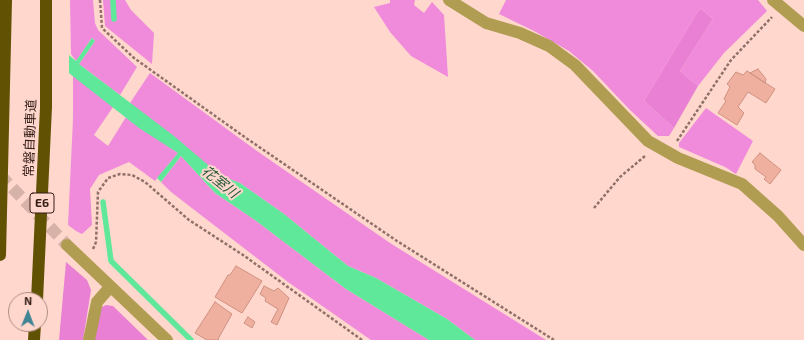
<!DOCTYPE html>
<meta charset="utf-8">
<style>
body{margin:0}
#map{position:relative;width:804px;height:340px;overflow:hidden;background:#ffd7cd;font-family:"Exo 2",sans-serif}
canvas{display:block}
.north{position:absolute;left:8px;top:292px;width:40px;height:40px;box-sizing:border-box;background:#ffd7cd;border:1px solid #ae8d84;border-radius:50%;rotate:1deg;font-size:11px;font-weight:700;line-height:16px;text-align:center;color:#341d17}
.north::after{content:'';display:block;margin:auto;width:14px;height:18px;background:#428595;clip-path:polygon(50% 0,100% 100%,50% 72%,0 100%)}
</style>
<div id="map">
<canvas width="804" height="340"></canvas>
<div class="north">N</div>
</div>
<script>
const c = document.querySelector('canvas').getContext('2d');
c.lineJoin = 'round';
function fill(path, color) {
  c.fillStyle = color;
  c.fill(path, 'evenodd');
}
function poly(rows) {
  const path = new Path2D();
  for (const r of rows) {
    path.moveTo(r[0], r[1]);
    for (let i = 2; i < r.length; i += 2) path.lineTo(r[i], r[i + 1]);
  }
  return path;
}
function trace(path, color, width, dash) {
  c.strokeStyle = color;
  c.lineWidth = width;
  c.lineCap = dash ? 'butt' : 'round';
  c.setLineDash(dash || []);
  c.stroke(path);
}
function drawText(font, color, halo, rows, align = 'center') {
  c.font = font + ' "Exo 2","Noto Sans JP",sans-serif';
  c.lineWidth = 4;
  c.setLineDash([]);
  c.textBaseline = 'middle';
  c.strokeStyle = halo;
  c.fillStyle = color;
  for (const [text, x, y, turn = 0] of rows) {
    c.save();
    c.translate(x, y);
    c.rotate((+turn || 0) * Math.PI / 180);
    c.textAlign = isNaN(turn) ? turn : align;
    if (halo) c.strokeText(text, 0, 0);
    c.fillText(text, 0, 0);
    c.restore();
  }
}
const green = poly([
 [70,0,93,0,95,23,98,30,137,67,120,95,79,64,95,41,92,38,76,61,71,54],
 [103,0,125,0,131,10,154,33,152,64,105,26],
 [390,0,415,0,414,5,424,13,432,2,444,15,448,77,411,56,390,32,374,7,390,3],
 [506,0,758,0,767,11,724,53,698,86,680,71,713,19,700,8,644,101,674,128,669,136,658,136,630,110,593,71,569,51,534,31,499,14],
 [150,73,257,151,390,243,546,340,475,340,447,319,376,278,348,266,284,214,240,183,221,176,130,103],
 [73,75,113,107,94,135,108,146,126,117,178,153,155,181,129,162,99,175,90,189,92,225,82,234,76,231,68,225,73,119],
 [706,108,753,141,736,174,725,167,679,147,679,143],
 [181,156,215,193,255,220,346,289,429,340,371,340,288,282,171,192,161,182]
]);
const forest = poly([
 [700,8,713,19,680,71,698,86,674,128,644,101],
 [66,262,87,280,91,290,83,340,59,340],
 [106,305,113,306,148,340,93,340,98,309]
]);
const water = poly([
 [4,0,76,61,92,38,95,41,79,64,174,136,221,176,240,183,284,214,348,266,376,278,447,319,475,340,429,340,346,289,255,220,215,193,181,156,161,182,157,178,178,153,139,128,0,19]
]);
const pier = poly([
 [7,0,69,53,69,74,0,21]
]);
const stream = poly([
 [113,0,114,19],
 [103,202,111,261,191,340]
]);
const building = poly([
 [758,69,766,79,765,83,750,73,758,69],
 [747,71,775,89,766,103,748,92,738,107,744,113,737,125,718,113,726,101,724,99,730,87,727,84,736,72,743,75,747,71],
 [760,153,781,170,770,184,764,179,766,177,755,169,755,165,752,162,760,153],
 [236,266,262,281,242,313,215,297,228,275,230,275,236,266],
 [264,286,274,291,278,288,289,298,277,325,271,322,278,309,265,301,266,298,260,294,264,286],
 [215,302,232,314,218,339,219,340,207,340,195,333,215,302],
 [248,317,255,322,252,328,244,323,248,317]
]);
const minorTunnel = poly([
 [0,175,67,245]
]);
const path = poly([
 [100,0,102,28,134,58,246,138,397,241,554,340],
 [677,141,731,60,772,17],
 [594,208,620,177,645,156],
 [93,249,96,242,98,192,108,178,120,174,132,175,145,182,189,220,243,255,362,340]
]);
const minor = poly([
 [449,0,486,23,520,33,549,46,575,65,648,141,678,158,742,184,778,216,804,245],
 [773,0,804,26],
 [67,245,167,340],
 [89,340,97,302,110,287]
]);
const highway = poly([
 [0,255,6,0],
 [37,300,46,107,46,0],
 [34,340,35,324]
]);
const shields = [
 [42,203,24]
];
const shieldNames = [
 ["E6",42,203]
];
const streetNames = [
 ["常磐自動車道",30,138,-88]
];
const waterNames = [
 ["花室川",220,182,39]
];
fill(green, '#f08bdb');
fill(forest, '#e980d3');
fill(water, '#5fe79a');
fill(pier, '#ffd7cd');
trace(stream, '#5fe79a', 5.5);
fill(building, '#efb0a0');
trace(building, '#ce9181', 1);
trace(minorTunnel, '#d6b2a9', 12, [12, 6]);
trace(path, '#907169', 2.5, [3, 2]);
trace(minor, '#b19d51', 12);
trace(highway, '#615103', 12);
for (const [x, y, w] of shields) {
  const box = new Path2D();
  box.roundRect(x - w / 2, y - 10, w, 20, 3);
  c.fillStyle = '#ffd7cd';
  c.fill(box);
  trace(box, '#341d17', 1);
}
drawText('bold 12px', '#341d17', null, shieldNames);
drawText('13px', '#341d17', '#ffd7cd', streetNames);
drawText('italic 14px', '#235839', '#ffd7cd', waterNames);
</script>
